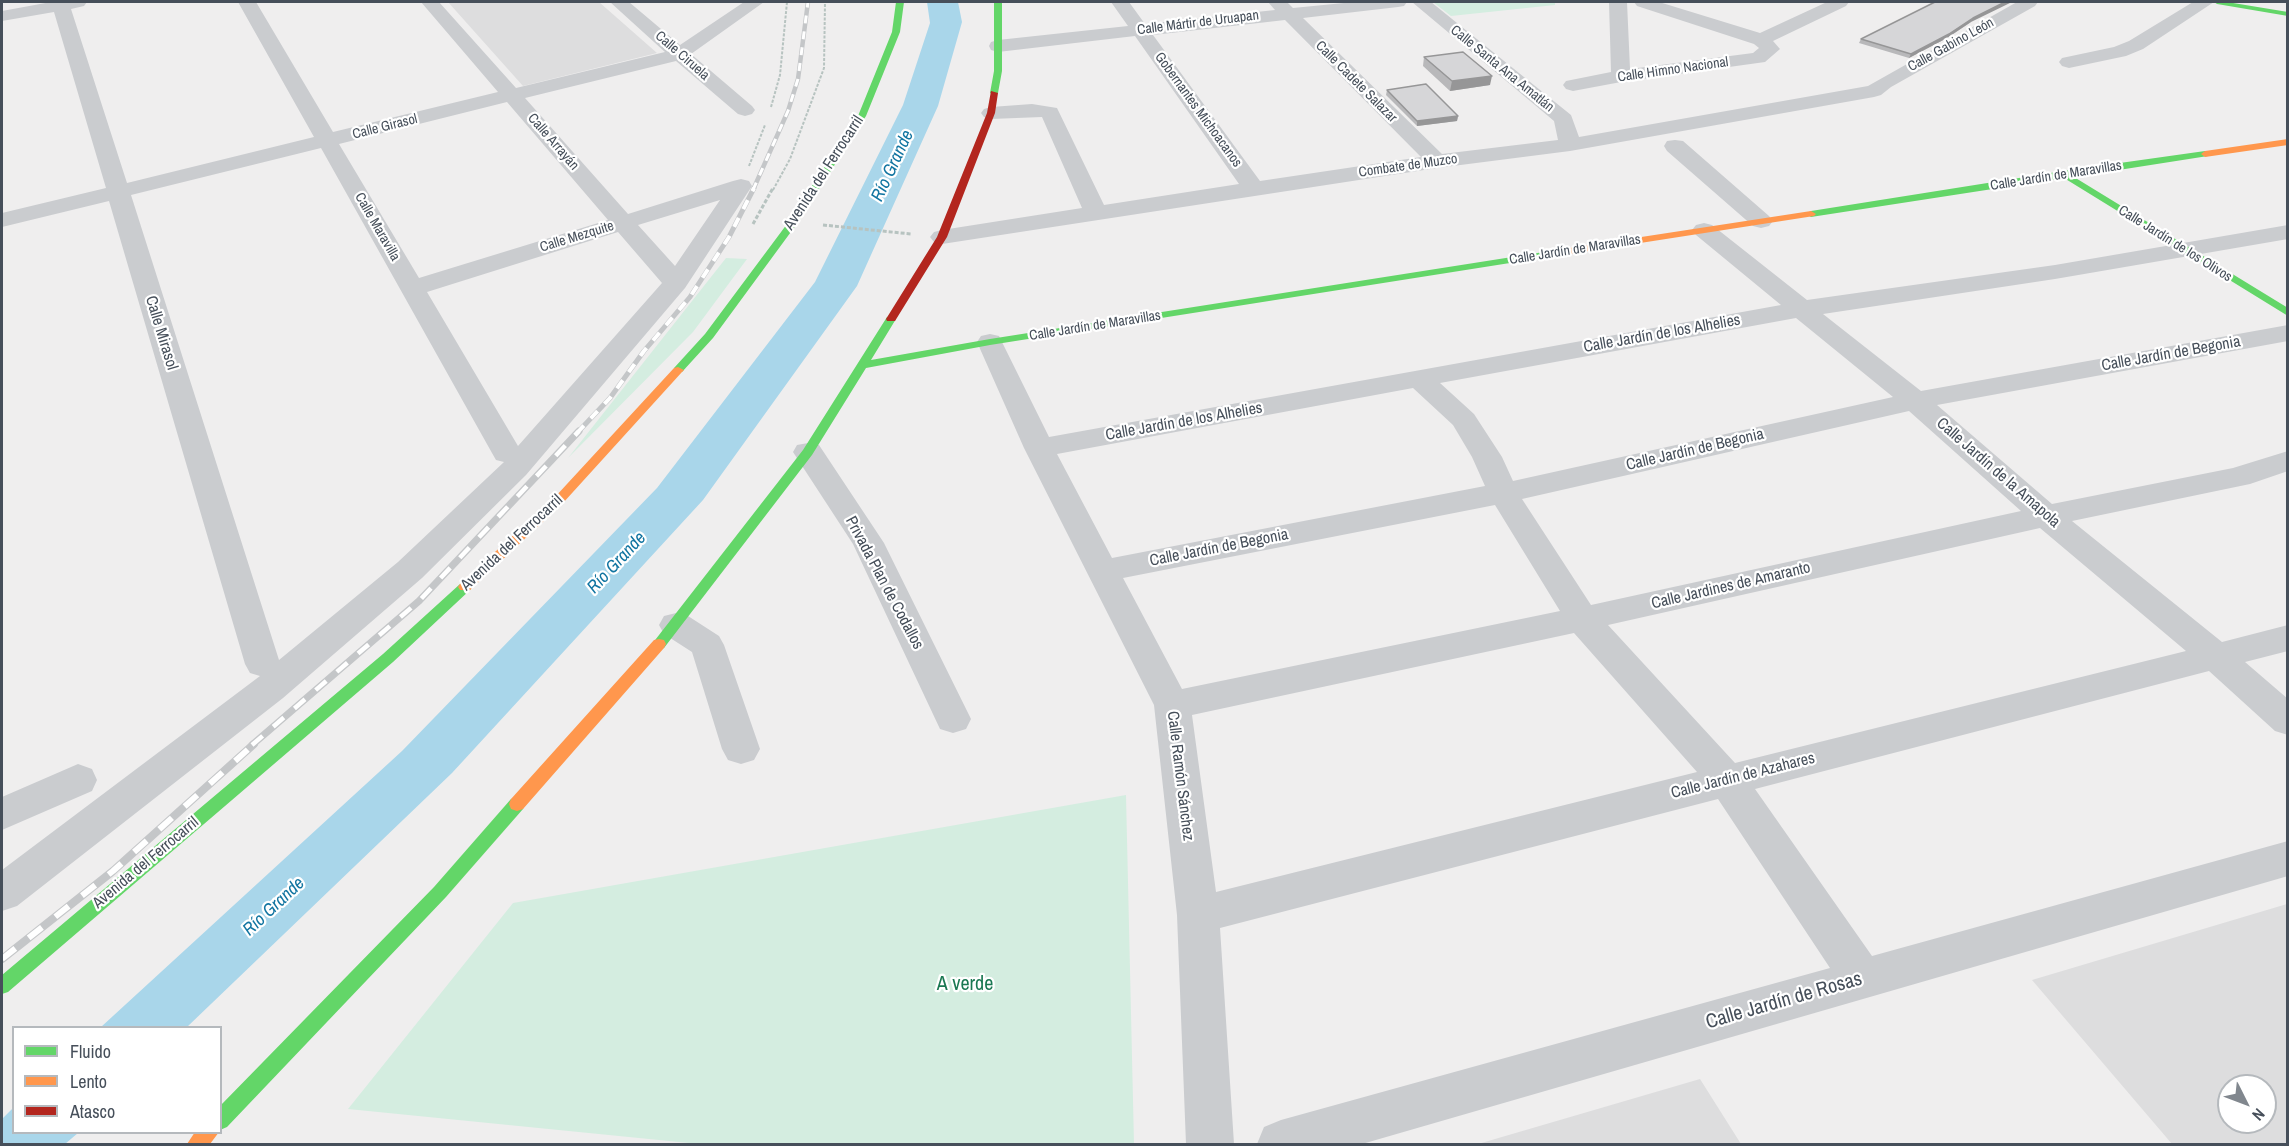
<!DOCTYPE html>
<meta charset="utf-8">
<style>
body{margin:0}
#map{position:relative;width:2289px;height:1146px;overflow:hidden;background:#efeeee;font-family:"Archivo Narrow",sans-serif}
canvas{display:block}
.frame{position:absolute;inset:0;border:3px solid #464f5a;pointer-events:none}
.legend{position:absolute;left:12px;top:1026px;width:210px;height:108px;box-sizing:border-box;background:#fff;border:2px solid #b5b9bd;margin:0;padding:8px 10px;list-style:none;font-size:18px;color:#464f5a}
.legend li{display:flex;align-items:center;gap:12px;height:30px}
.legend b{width:30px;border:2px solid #b5b9bd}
.north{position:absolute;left:2217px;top:1074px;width:60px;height:60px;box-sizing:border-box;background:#fff;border:2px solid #b5b9bd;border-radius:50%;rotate:132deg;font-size:16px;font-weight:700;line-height:24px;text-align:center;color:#464f5a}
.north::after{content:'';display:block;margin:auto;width:21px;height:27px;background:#81878e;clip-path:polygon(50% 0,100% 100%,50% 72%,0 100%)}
</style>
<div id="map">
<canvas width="2289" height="1146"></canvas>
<div class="frame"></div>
<ul class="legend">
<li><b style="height:8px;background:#63d668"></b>Fluido</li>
<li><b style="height:8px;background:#ff974d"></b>Lento</li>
<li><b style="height:8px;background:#b3261e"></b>Atasco</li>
</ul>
<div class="north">N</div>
</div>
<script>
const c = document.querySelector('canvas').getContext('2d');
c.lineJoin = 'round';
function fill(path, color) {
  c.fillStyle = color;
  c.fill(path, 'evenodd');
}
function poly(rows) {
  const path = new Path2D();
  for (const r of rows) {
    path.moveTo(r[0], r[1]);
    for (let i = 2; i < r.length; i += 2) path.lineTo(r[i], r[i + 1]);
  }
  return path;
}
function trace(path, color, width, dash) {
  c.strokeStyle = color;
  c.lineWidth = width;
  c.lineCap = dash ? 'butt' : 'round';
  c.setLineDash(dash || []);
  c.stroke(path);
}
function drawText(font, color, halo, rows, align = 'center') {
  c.font = font + ' "Archivo Narrow",sans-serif';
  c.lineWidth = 4.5;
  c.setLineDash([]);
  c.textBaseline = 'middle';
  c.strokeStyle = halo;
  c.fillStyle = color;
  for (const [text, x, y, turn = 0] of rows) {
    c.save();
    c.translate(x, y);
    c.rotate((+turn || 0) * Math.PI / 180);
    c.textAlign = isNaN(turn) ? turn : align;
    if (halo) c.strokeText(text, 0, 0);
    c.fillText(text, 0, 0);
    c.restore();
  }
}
const education = poly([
 [448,2,599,2,657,53,523,86],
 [2287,904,2287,1144,2172,1144,2032,980],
 [2229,1086,2265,1086,2265,1122,2229,1122],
 [1700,1079,1741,1144,1478,1144]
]);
const green = poly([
 [1433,2,1555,2,1555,5,1451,16],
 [726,258,747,259,693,332,568,458],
 [1126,795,1134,1144,699,1144,348,1109,513,903]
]);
const water = poly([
 [927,2,958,2,962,22,938,106,857,286,703,500,452,773,187,1027,101,1027,402,751,657,488,815,282,903,105,930,23],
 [13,1108,14,1132,78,1133,65,1144,2,1144,2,1119]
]);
const pathFar1 = poly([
 [771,107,780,75,787,2],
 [749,166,765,125],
 [773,190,790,159,824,68,825,2]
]);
const path = poly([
 [753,224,773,188],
 [823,225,911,234]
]);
const street = poly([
 [51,2,87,2,84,6,71,9,127,183,314,137,238,2,256,2,333,132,498,92,421,2,439,2,516,88,665,52,610,2,629,2,680,45,744,2,764,2,691,54,752,106,755,110,752,114,745,116,738,114,676,61,525,98,628,214,733,181,741,179,749,181,752,186,685,288,526,475,422,578,283,698,17,906,2,911,2,870,260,676,250,673,245,664,109,201,2,227,2,213,106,188,54,12,2,21,2,11,51,2],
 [507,102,608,220,419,278,339,144,507,102],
 [321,148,492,453,496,460,504,462,398,562,279,660,131,195,321,148],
 [720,200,675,266,638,225,720,200],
 [618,232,662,283,518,446,427,292,618,232],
 [1111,2,1129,2,1145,24,1275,10,1268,2,1287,2,1293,8,1354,2,1407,2,1404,6,1398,7,1303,18,1442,154,1558,140,1554,121,1412,2,1431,2,1571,115,1579,137,1868,86,2017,2,2038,2,2035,6,1891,87,1881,95,1874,97,1570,151,1437,168,942,244,934,242,930,237,934,232,942,230,1082,208,1042,117,991,119,984,117,981,113,984,109,991,107,1032,104,1057,108,1104,205,1239,184,1135,36,998,52,991,50,989,46,991,42,998,40,1128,26,1111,2],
 [1285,20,1421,157,1260,181,1153,35,1285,20],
 [1609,2,1627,2,1630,69,1753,53,1759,48,1754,44,1637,6,1634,2,1659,2,1760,33,1827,2,1849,2,1846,6,1773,41,1780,49,1765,62,1621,82,1573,91,1566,89,1563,85,1566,81,1611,72,1609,2],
 [2193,2,2214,2,2143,49,2126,56,2069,68,2062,66,2059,62,2062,58,2114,47,2129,41,2193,2],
 [1675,140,1683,141,1769,216,1773,221,1769,226,1761,228,1753,226,1667,151,1664,146,1667,141,1675,140],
 [1704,223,1712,225,1807,300,2055,265,2288,225,2288,239,2055,279,1823,314,1921,391,2288,325,2288,341,1937,405,2052,504,2233,468,2288,451,2288,471,2250,484,2072,521,2222,642,2288,625,2288,651,2245,662,2288,699,2288,735,2275,731,2209,671,1755,789,1872,956,2288,841,2288,876,1362,1144,1257,1144,1264,1127,1281,1120,1830,968,1718,799,1220,928,1234,1144,1186,1144,1177,915,1154,705,1024,448,977,342,981,336,990,334,999,336,1049,437,1781,305,1696,235,1692,230,1696,225,1704,223],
 [1796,318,1893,397,1513,481,1502,457,1474,414,1440,383,1796,318],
 [1413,388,1453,425,1472,457,1485,486,1112,558,1057,454,1413,388],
 [1909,411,2021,511,1591,605,1522,499,1909,411],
 [1495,505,1560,611,1182,689,1123,578,1495,505],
 [2040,528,2186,651,1735,763,1608,625,2040,528],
 [1574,633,1697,772,1216,892,1192,715,1574,633],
 [808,443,819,445,884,543,971,719,966,729,953,733,940,729,853,544,793,452,797,445,808,443],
 [676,613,688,616,719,636,724,645,760,749,754,760,741,764,728,760,722,749,692,652,664,634,659,625,664,616,676,613],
 [78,764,92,769,97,780,92,791,2,830,2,797,78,764]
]);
const fast = poly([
 [896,2,904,2,900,32,866,116,796,225,713,338,682,372,674,372,674,368,705,334,787,224,858,116,892,32,896,2],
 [994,2,1002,2,1002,71,998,93,994,95,990,93,994,71,994,2],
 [2214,2,2227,2,2288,12,2288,16,2217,4,2214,2],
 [2205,151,2208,152,2208,156,2074,177,2288,308,2288,316,2064,178,1811,217,1806,214,1811,211,2063,171,2205,151],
 [1563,249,1568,252,1567,254,990,345,866,368,812,455,664,648,659,649,654,648,652,644,803,450,887,317,891,316,896,319,871,360,990,339,1563,249],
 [465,582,472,587,470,590,393,662,8,992,2,994,2,975,383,654,460,584,465,582],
 [517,797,523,799,525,804,523,809,446,897,227,1127,220,1130,220,1106,434,887,511,799,517,797]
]);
const slow = poly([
 [2288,139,2288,145,2205,157,2201,154,2205,151,2288,139],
 [1811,211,1816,214,1814,216,1563,255,1558,252,1563,249,1811,211],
 [678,367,684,370,682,372,563,503,470,590,460,590,458,587,460,584,555,497,674,368,678,367],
 [659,639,664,640,666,644,664,648,523,809,517,811,511,809,509,804,511,799,654,640,659,639],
 [195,1132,219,1132,210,1144,187,1144,195,1132]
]);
const jam = poly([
 [991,91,998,93,995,113,947,237,895,321,887,321,886,319,937,237,987,113,991,91]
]);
const railFar3 = poly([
 [753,190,788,111,798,79,808,2]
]);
const railFar2 = poly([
 [577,433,610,398,644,351,690,297,729,237,754,188]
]);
const railFar1 = poly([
 [252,745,419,601,579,431]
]);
const rail = poly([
 [2,959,113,871,254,744]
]);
const wall = poly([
 [1971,22,1947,38,1909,58,1859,43,1861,39],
 [1424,57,1490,85,1450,91,1423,66],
 [1387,90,1458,116,1457,121,1417,126,1386,95]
]);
const shadedWall = poly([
 [2005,2,2012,2,1971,22,1947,38,1909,58,1911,54,1973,18],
 [1492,76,1490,85,1450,91,1452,81],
 [1458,116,1457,121,1417,126,1417,121]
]);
const building = poly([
 [1935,2,2005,2,1973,18,1949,34,1911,54,1861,39,1935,2],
 [1463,52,1492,76,1452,81,1424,57,1463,52],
 [1426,84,1458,116,1417,121,1387,90,1426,84]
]);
const farStreetnames = [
 ["Calle Mártir de Uruapan",1198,23,-7],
 ["Calle Gabino León",1951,45,-29],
 ["Calle Ciruela",682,56,41],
 ["Calle Santa Ana Amatlán",1502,69,39],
 ["Calle Himno Nacional",1673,70,-8],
 ["Calle Cadete Salazar",1356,82,45],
 ["Gobernantes Michoacanos",1198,110,54],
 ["Calle Girasol",385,127,-14],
 ["Calle Arrayán",553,142,49],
 ["Combate de Muzco",1408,166,-8],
 ["Calle Jardín de Maravillas",2056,176,-9],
 ["Calle Maravilla",377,227,60],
 ["Calle Mezquite",577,237,-17],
 ["Calle Jardín de los Olivos",2175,244,32],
 ["Calle Jardín de Maravillas",1575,250,-9],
 ["Calle Jardín de Maravillas",1095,326,-9]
];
const streetNames = [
 ["Avenida del Ferrocarril",824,173,-57],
 ["Calle Mirasol",161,333,73],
 ["Calle Jardín de los Alhelies",1662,334,-10],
 ["Calle Jardín de Begonia",2171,354,-10],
 ["Calle Jardín de los Alhelies",1184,422,-10],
 ["Calle Jardín de Begonia",1695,450,-13],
 ["Calle Jardín de la Amapola",1998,473,41],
 ["Avenida del Ferrocarril",512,543,-43],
 ["Calle Jardín de Begonia",1219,548,-11],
 ["Privada Plan de Codallos",884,583,62],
 ["Calle Jardines de Amaranto",1731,586,-13],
 ["Calle Ramón Sánchez",1180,776,83],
 ["Calle Jardín de Azahares",1743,776,-14],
 ["Avenida del Ferrocarril",146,863,-40]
];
const waterNames = [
 ["Río Grande",893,166,-65],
 ["Río Grande",617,563,-47],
 ["Río Grande",274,907,-43]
];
const nearParknames = [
 ["A verde",965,985]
];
const nearStreetnames = [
 ["Calle Jardín de Rosas",1784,1001,-16]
];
fill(education, '#ddddde');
fill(green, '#d4ede0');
fill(water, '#a9d6ea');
trace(pathFar1, '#b7c3c0', 2, [3, 1.5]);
trace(path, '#b7c3c0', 3, [4, 2]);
fill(street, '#cacccf');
fill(fast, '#63d668');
fill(slow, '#ff974d');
fill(jam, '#b3261e');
trace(railFar3, '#c4c6c8', 4.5);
trace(railFar2, '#c4c6c8', 5);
trace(railFar1, '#c4c6c8', 7);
trace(rail, '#c4c6c8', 8);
trace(railFar3, '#fff', 3, [8]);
trace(railFar2, '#fff', 4, [10]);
trace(railFar1, '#fff', 4.5, [14]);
trace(rail, '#fff', 6, [17]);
fill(wall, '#b8b8ba');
fill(shadedWall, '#969697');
fill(building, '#d6d6d8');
trace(building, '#969697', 1.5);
drawText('14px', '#464f5a', '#fff', farStreetnames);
drawText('16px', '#464f5a', '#fff', streetNames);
drawText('italic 18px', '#1275a1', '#fff', waterNames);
drawText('20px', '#1a7852', '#fff', nearParknames);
drawText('20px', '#464f5a', '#fff', nearStreetnames);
</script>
